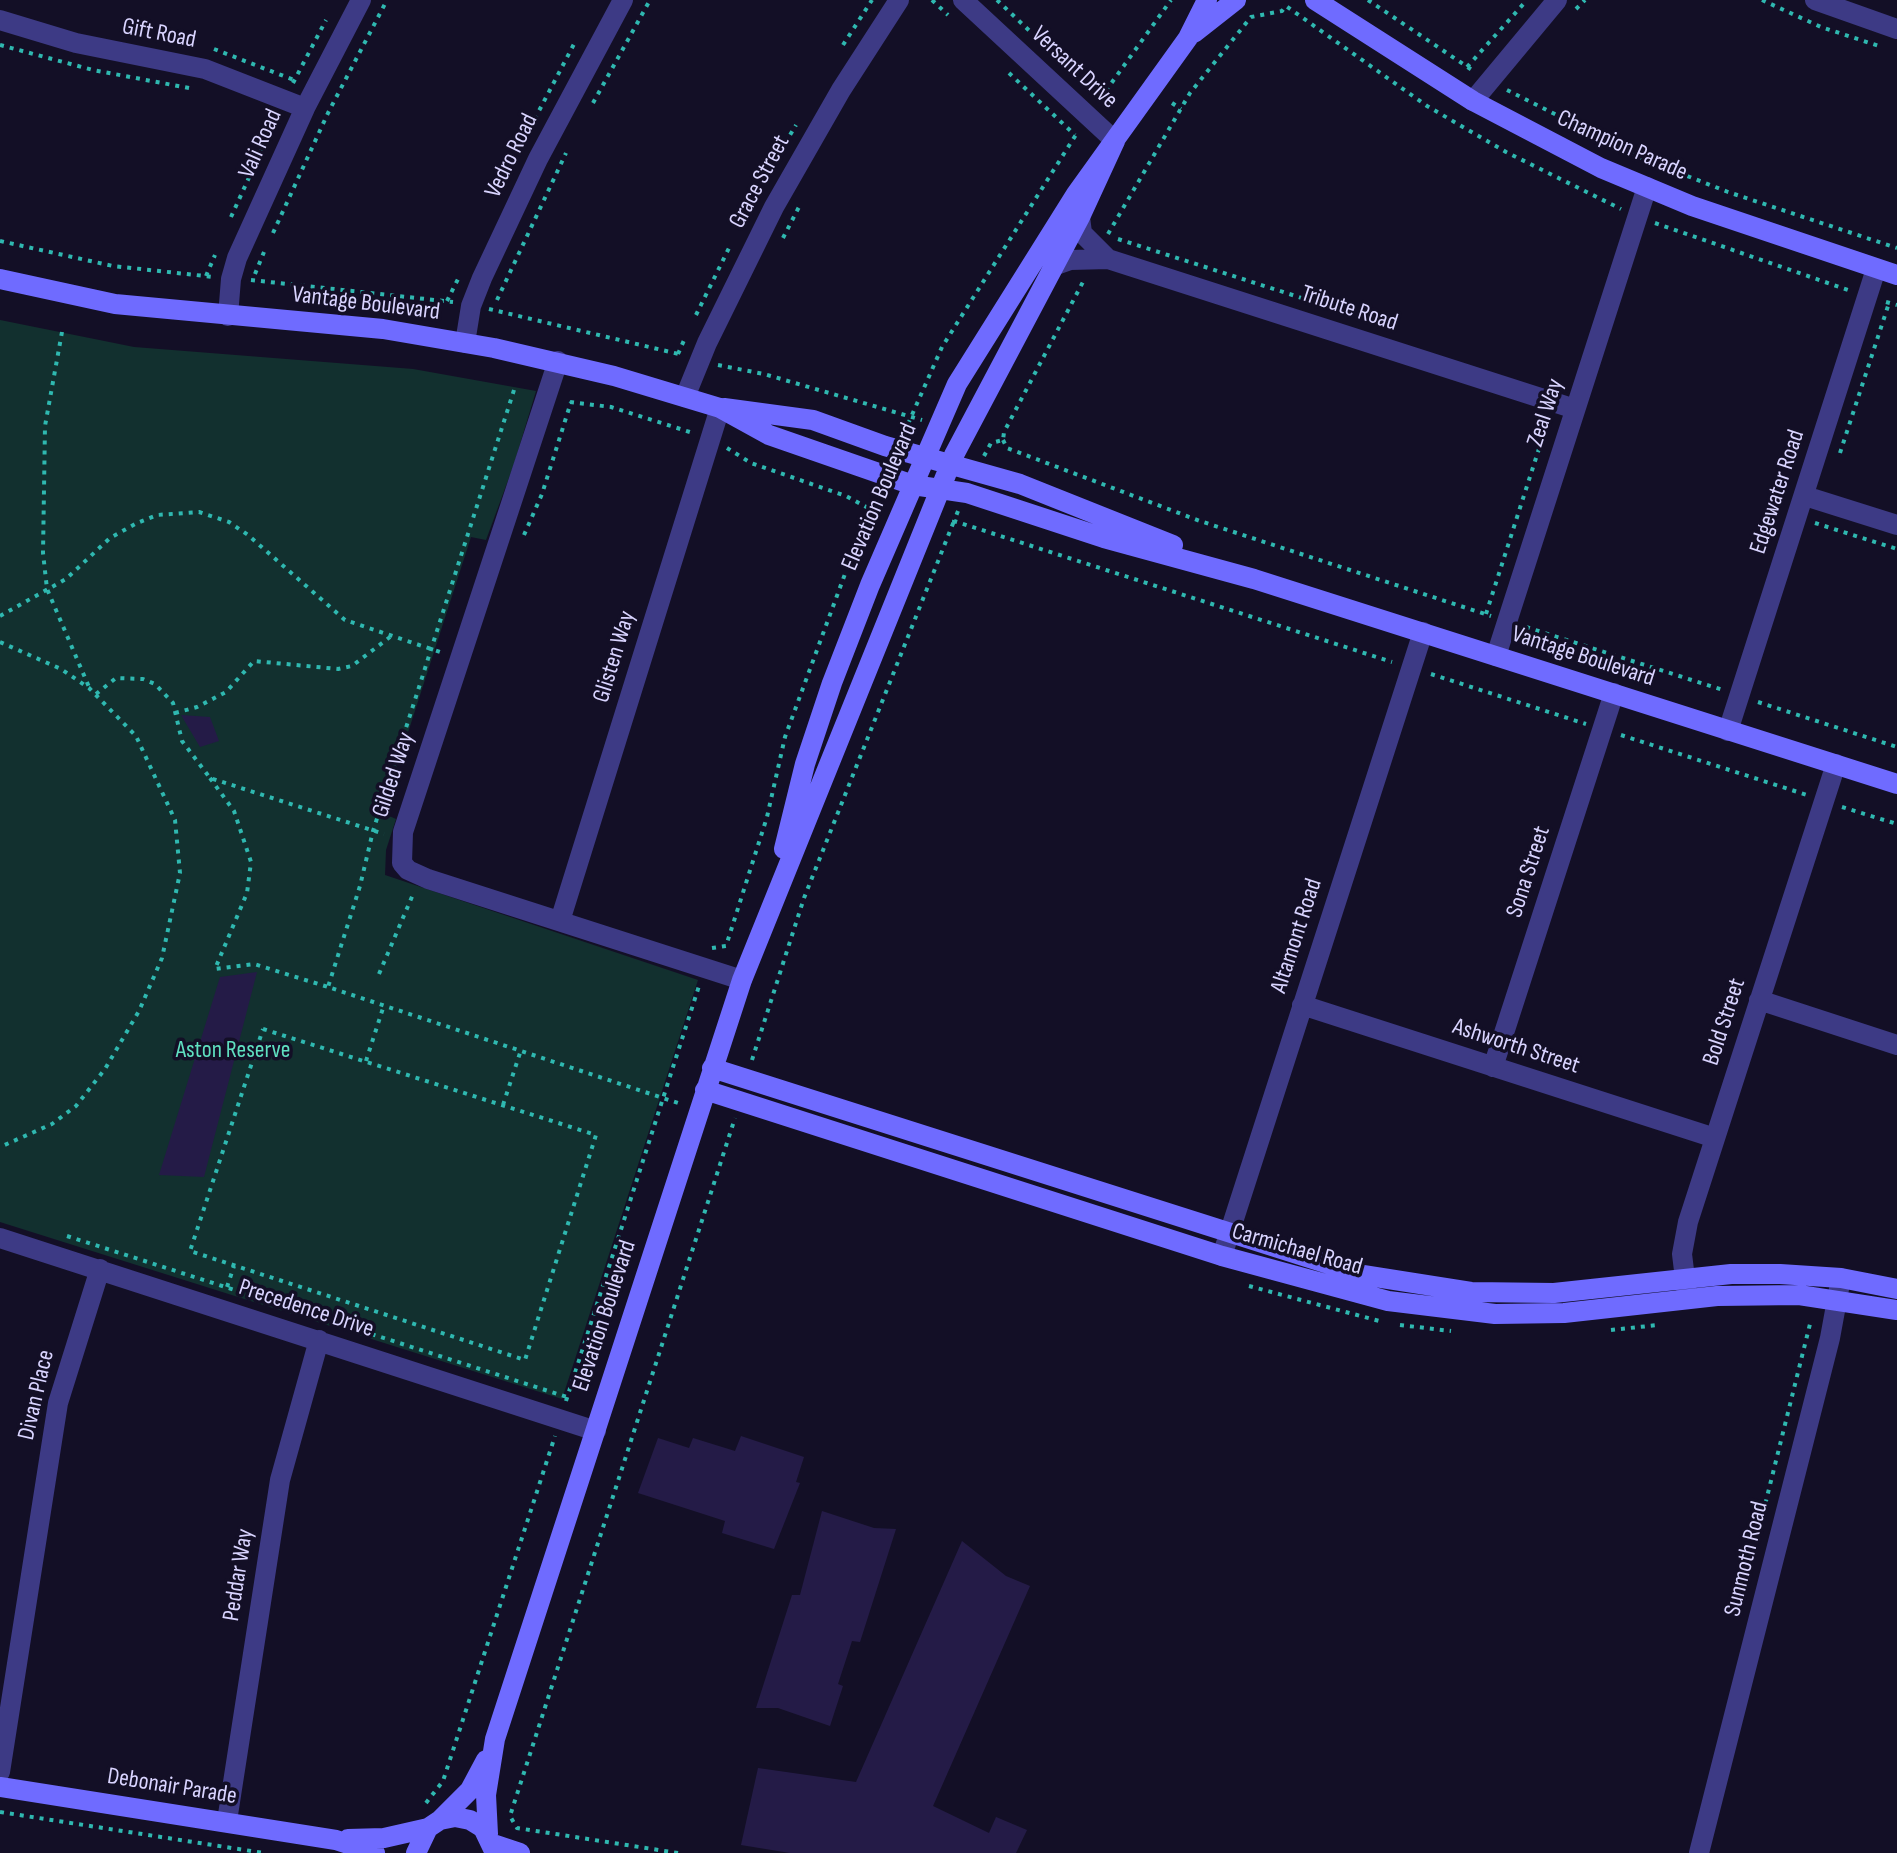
<!DOCTYPE html>
<style>
body{margin:0}
canvas{display:block;background:#130f26}
</style>
<canvas width="1897" height="1853"></canvas>
<script>
const c = document.querySelector('canvas').getContext('2d');
c.lineJoin = 'round';
function fill(path, color) {
  c.fillStyle = color;
  c.fill(path, 'evenodd');
}
function poly(rows) {
  const path = new Path2D();
  for (const r of rows) {
    path.moveTo(r[0], r[1]);
    for (let i = 2; i < r.length; i += 2) path.lineTo(r[i], r[i + 1]);
  }
  return path;
}
function trace(path, color, width, dash) {
  c.strokeStyle = color;
  c.lineWidth = width;
  c.lineCap = dash ? 'butt' : 'round';
  c.setLineDash(dash || []);
  c.stroke(path);
}
function drawText(font, color, halo, rows, align = 'center') {
  c.font = font + ' "Sofia Sans Condensed",sans-serif';
  c.lineWidth = 7;
  c.setLineDash([]);
  c.textBaseline = 'middle';
  c.strokeStyle = halo;
  c.fillStyle = color;
  for (const [text, x, y, turn = 0] of rows) {
    c.save();
    c.translate(x, y);
    c.rotate((+turn || 0) * Math.PI / 180);
    c.textAlign = isNaN(turn) ? turn : align;
    if (halo) c.strokeText(text, 0, 0);
    c.fillText(text, 0, 0);
    c.restore();
  }
}
const green = poly([
 [0,320,134,347,413,369,536,391,514,464,486,540,471,537,382,813,396,819,386,850,385,875,698,980,562,1399,0,1222]
]);
const building = poly([
 [181,715,210,717,219,741,200,747],
 [257,972,204,1177,159,1175,220,977],
 [741,1436,804,1457,796,1482,800,1483,774,1549,722,1533,725,1521,638,1493,658,1438,689,1448,693,1438,735,1451],
 [822,1511,874,1528,896,1529,860,1642,852,1641,838,1684,843,1686,830,1726,778,1708,756,1708,792,1595,800,1595],
 [962,1541,1006,1576,1030,1586,933,1806,989,1833,996,1817,1027,1830,1016,1853,790,1853,741,1845,758,1768,856,1782]
]);
const path = poly([
 [932,0,948,15],
 [997,0,1058,58],
 [1368,0,1475,72],
 [1762,0,1821,27,1882,47],
 [1576,9,1585,0],
 [0,45,93,70,194,89],
 [843,45,872,0],
 [214,49,294,80],
 [1467,67,1527,0],
 [1009,73,1075,135],
 [293,83,326,20],
 [1507,90,1644,159,1728,192,1897,248],
 [1100,99,1171,0],
 [593,103,650,0],
 [1172,103,1181,109],
 [530,128,574,44],
 [780,152,796,125],
 [231,217,277,116],
 [1655,223,1851,291],
 [273,233,328,113,387,0],
 [1108,234,1190,93,1251,17,1282,11,1286,6,1427,106,1506,152,1621,209],
 [783,238,801,203],
 [1118,239,1361,317],
 [0,241,113,266,214,277],
 [255,274,264,252],
 [206,276,215,255],
 [251,280,453,302],
 [497,300,566,153],
 [447,301,459,277],
 [1886,302,1897,305],
 [489,309,683,355],
 [696,315,729,248],
 [62,332,45,426,43,553,47,589,89,687],
 [678,354,685,338],
 [718,365,764,374,922,420],
 [514,390,373,831,360,886,328,987,681,1104],
 [570,402,611,407,693,433],
 [904,433,942,347,1077,133],
 [1003,440,1007,448,1200,521,1491,616],
 [727,448,751,463,846,496,879,514],
 [1840,453,1889,303],
 [984,456,991,443,1003,440,1004,432,1084,280],
 [958,511,954,521,1392,662],
 [1815,523,1897,549],
 [524,535,542,494,571,402],
 [1486,614,1544,433],
 [0,616,66,579,110,538,137,523,157,515,199,512,229,522,248,535,345,620,443,653],
 [1526,627,1723,690],
 [0,642,61,669,89,688,136,736,175,820,180,873,162,958,139,1011,105,1069,76,1106,52,1124,0,1147],
 [1431,674,1586,724],
 [96,694,116,678,143,679,155,684,173,703,182,741,210,778,384,834],
 [1758,702,1897,747],
 [175,713,197,707,226,692,254,661,338,669,352,666,390,637],
 [1621,735,1807,795],
 [210,778,234,811,251,862,247,893,215,969,254,964,328,987],
 [1842,807,1897,824],
 [712,948,726,946,767,817,785,737,870,506,880,493],
 [379,974,414,892],
 [263,1029,596,1135,525,1360,190,1251,263,1029],
 [752,1060,804,898,954,521],
 [366,1061,384,1005],
 [503,1105,521,1050],
 [67,1236,567,1397],
 [1249,1286,1383,1322],
 [227,1287,234,1266],
 [1400,1325,1451,1331],
 [1611,1330,1658,1325],
 [566,1401,699,986],
 [1763,1513,1810,1324],
 [426,1803,443,1781,555,1436],
 [0,1812,264,1853],
 [678,1853,517,1828,510,1816,735,1118]
]);
const street = poly([
 [963,0,1115,141],
 [1815,0,1897,29],
 [0,20,76,43,205,69,305,108],
 [1473,101,1557,0],
 [1080,217,1082,233,1108,259],
 [1053,266,1070,260,1108,259,1575,409],
 [228,316,231,279,237,258,305,108,361,0],
 [465,343,471,306,482,278,538,159,623,0],
 [558,361,403,832,402,863,408,870,428,879,742,980],
 [685,397,707,343,774,207,841,90,899,0],
 [1805,496,1897,525],
 [1496,656,1647,187],
 [1728,731,1876,269],
 [560,921,720,408],
 [1759,1000,1897,1045],
 [1302,1005,1715,1138],
 [1493,1067,1614,693],
 [0,1238,596,1431],
 [1222,1256,1423,632],
 [1687,1295,1682,1254,1688,1222,1836,764],
 [0,1772,58,1403,100,1269],
 [227,1821,280,1480,319,1340],
 [1699,1853,1830,1338,1841,1278]
]);
const secondary = poly([
 [1315,0,1473,101,1601,168,1692,206,1897,275],
 [1194,33,1236,0],
 [0,279,115,304,383,329,494,348,614,376,720,408,769,435,913,485,967,493,1104,538,1254,579,1897,784],
 [724,408,813,420,885,446,1020,484,1173,545],
 [784,849,805,764,832,683,870,585,957,384,1076,194,1188,38,1207,0],
 [712,1068,1363,1275,1471,1292,1554,1293,1731,1274,1780,1274,1841,1278,1897,1289],
 [705,1090,1222,1256,1388,1301,1495,1314,1564,1313,1717,1296,1799,1295,1897,1310],
 [0,1787,336,1840,375,1853],
 [440,1820,470,1790,486,1760],
 [488,1834,486,1795,495,1739,742,980,954,455,1080,217,1115,141],
 [348,1839,384,1838,428,1828],
 [493,1844,520,1853],
 [416,1853,428,1828,440,1820,455,1817,470,1820,483,1828,495,1853]
]);
const streetNames = [
 ["Gift Road",159,34,11],
 ["Versant Drive",1074,68,43],
 ["Vali Road",261,144,-66],
 ["Champion Parade",1622,146,24],
 ["Vedro Road",512,156,-64],
 ["Grace Street",760,182,-62],
 ["Vantage Boulevard",366,304,7],
 ["Tribute Road",1349,309,18],
 ["Zeal Way",1546,413,-72],
 ["Edgewater Road",1778,492,-72],
 ["Elevation Boulevard",880,497,-67],
 ["Glisten Way",615,657,-73],
 ["Vantage Boulevard",1583,657,18],
 ["Gilded Way",394,775,-72],
 ["Sona Street",1529,872,-72],
 ["Altamont Road",1297,936,-72],
 ["Bold Street",1725,1022,-72],
 ["Ashworth Street",1516,1047,18],
 ["Carmichael Road",1297,1250,16],
 ["Precedence Drive",306,1309,18],
 ["Elevation Boulevard",605,1316,-72],
 ["Divan Place",37,1395,-77],
 ["Sunmoth Road",1747,1559,-76],
 ["Peddar Way",239,1575,-81],
 ["Debonair Parade",172,1787,9]
];
const parkNames = [
 ["Aston Reserve",233,1051]
];
fill(green, '#12302f');
fill(building, '#241b47');
trace(path, '#2fb8b0', 4, [4, 6]);
trace(street, '#3d3a85', 20);
trace(secondary, '#6f6bff', 20);
drawText('24px', '#d9d4ff', '#130f26', streetNames);
drawText('24px', '#5fe0c0', '#130f26', parkNames);
</script>
